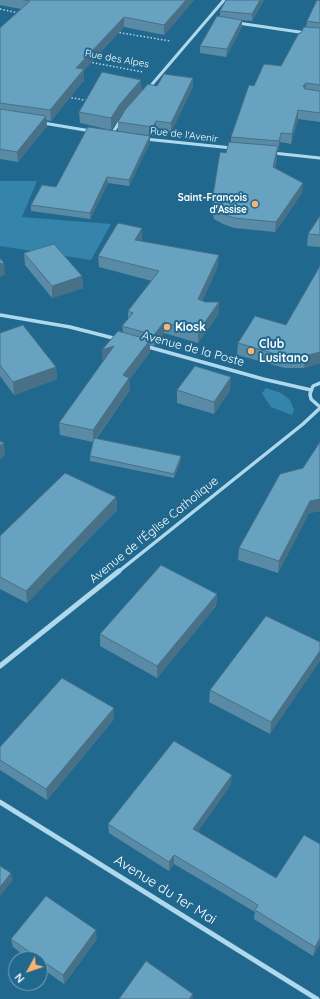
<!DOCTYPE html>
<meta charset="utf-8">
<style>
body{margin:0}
#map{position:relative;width:320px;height:999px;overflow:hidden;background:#21688e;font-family:Quicksand,sans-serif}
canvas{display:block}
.north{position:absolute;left:8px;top:951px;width:40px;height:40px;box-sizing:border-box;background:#21688e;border:1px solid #7aa4bb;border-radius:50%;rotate:230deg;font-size:11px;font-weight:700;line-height:16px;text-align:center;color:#fff}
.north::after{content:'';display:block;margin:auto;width:14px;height:18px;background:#f9b471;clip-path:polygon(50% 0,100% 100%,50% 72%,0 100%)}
</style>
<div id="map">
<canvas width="320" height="999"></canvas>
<div class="north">N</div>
</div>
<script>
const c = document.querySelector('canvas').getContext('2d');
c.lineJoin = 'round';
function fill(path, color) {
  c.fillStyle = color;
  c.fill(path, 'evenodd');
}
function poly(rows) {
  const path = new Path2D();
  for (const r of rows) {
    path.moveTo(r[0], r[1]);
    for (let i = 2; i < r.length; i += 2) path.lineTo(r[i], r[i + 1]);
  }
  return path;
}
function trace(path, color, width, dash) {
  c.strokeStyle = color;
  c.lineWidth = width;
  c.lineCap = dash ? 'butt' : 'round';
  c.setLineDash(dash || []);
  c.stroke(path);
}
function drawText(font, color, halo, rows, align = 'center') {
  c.font = font + ' Quicksand,sans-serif';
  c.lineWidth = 4;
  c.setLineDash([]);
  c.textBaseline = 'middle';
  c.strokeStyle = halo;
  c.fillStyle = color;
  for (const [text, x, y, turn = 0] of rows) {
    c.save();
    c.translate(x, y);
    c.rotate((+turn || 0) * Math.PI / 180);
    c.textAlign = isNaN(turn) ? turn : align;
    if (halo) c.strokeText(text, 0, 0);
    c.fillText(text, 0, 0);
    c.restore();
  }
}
const green = poly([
 [0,181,37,181,22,217,111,224,91,260,0,246],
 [266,388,281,393,290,400,294,410,292,415,271,407,263,395,262,393]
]);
const path = poly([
 [0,9,19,13],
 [116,32,170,41],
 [89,62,143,72],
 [68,97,89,101]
]);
const minorFar2 = poly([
 [238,23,306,33],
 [148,89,224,0],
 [43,123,91,131],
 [112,134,120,121],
 [145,139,232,148],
 [273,153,320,158]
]);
const minorFar1 = poly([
 [0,315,70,327,117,339],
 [145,346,263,379,311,390],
 [320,383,313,386,310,394,311,399,320,407],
 [118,572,303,424,320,408]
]);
const minor = poly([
 [0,666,119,571],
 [0,802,317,999]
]);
const wall = poly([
 [0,0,194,0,164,35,124,27,84,70,84,80,51,121,46,120,47,126,18,162,0,159,0,28,21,9,0,5],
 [226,0,264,0,252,21,242,20,242,27,226,57,200,53,200,46,220,17,220,11],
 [320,1,320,122,298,119,291,144,280,142,278,151,277,151,277,157,275,168,302,193,275,232,234,228,223,224,214,219,212,212,212,202,226,153,231,142,231,137,254,86,281,66,301,33,306,27,307,21],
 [157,86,193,87,171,132,156,130,153,136,118,131,118,122],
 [142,91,121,115,111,130,80,123,79,112],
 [150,142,129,186,108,183,90,219,31,211,31,205,56,187],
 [320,216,320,247,307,246,308,234],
 [142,239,141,241,218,266,202,301,205,302,219,302,219,313,198,343,164,333,154,346,150,345,150,352,129,380,130,390,96,439,181,456,181,460,174,478,90,461,90,456,93,442,60,435,59,423,103,362,102,350,123,332,122,326,128,320,128,311,152,281,99,267,98,256],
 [24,253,82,276,83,288,52,298,25,265],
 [320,266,320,363,317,364,304,368,285,368,237,355,238,343,286,325],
 [0,333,56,367,57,379,14,395,0,376],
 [177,390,230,390,214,414,177,403],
 [320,442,320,511,309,513,278,573,238,560,239,548,303,468],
 [116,497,117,510,27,603,0,589,0,536],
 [217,594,216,606,157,678,100,646,100,634],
 [320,642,270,734,209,702,210,690],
 [114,708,114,719,47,800,0,770,0,747],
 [231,784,198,831,320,944,313,956,254,919,255,912,174,864,169,871,109,833,108,824],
 [11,939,97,939,64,984,40,967,40,959,29,959,13,947]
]);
const shadedWall = poly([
 [186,0,194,0,164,35,164,25],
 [260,0,264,0,252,21,252,14],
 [124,17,124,27,84,70,84,80,51,121,50,110,76,68],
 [242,20,242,27,226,57,227,49],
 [193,78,193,87,171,132,171,123],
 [141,80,142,91,121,115,111,130,111,118,120,104],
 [306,83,305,92,303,86],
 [298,110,298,119,291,144,292,134],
 [46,116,47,126,18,162,17,152],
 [156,121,156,130,153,136,153,127],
 [281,133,280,142,278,151,279,141],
 [150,136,150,142,129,186,129,180],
 [278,146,277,157,272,177,273,167],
 [107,177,108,183,90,219,90,213],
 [303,183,302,193,275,232,276,222],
 [142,228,142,239,135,251,135,240],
 [219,255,218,266,198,311,198,299],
 [4,263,5,275,0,277,0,264],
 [82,276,83,288,52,298,52,286],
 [219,302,219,313,198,343,198,332],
 [164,322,164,333,154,346,154,335],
 [150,340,150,352,129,380,130,390,93,442,93,430,123,375],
 [114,346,103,363,102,350],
 [320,352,320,363,317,364,304,368,305,356],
 [56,367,57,379,14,395,13,382],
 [231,377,230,390,214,414,214,402],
 [4,443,5,455,0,460,0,446],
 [181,456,181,460,174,478,174,474],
 [116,497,117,510,27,603,26,591],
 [320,499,320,511,309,513,278,573,279,561,310,501],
 [217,594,216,606,157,678,157,666],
 [320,651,320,661,270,734,271,722],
 [114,708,114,719,47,800,46,789],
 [232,775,231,784,193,838,193,829],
 [174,855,174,864,169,871,169,862],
 [11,873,13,880,0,896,0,887],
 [96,930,97,939,64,984,63,975],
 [320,938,320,944,313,956,315,947],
 [193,994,193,999,189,999]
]);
const building = poly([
 [24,0,186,0,164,25,124,17,76,68,84,69,50,110,0,103,0,28,30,1,24,0],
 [226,0,260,0,252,14,220,11,226,0],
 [317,0,320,1,320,23,307,21,317,0],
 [217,16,242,20,227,49,200,46,217,16],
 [304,27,320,28,320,85,306,83,303,86,305,89,320,91,320,113,298,110,292,134,281,133,279,141,231,137,249,85,254,86,264,64,281,66,299,33,301,33,304,27],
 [102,72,141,80,120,104,111,118,79,112,102,72],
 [164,74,193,78,171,123,156,121,153,127,118,122,125,110,148,84,157,86,164,74],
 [0,109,46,116,17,152,0,149,0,109],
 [88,127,150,136,129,180,107,177,90,213,31,205,42,185,56,187,88,127],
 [229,142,278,146,273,167,303,183,276,222,234,218,223,214,214,208,212,202,220,152,226,153,229,142],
 [320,216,320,235,308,234,320,216],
 [118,223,142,228,135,240,219,255,198,299,205,302,219,302,198,332,164,322,154,335,122,326,133,313,128,311,159,271,98,256,118,223],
 [54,244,82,276,52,286,24,253,54,244],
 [0,258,4,263,0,264,0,258],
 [320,266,320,352,305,356,286,357,238,343,255,316,286,325,320,266],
 [23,325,56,367,13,382,0,365,0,333,23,325],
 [118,331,150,340,123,375,129,378,93,430,59,423,114,346,102,350,118,331],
 [195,366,231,377,214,402,177,390,195,366],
 [94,438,181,456,174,474,90,456,94,438],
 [0,441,4,443,0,446,0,441],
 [320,442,320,499,310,501,279,561,239,548,280,474,303,468,320,442],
 [65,473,116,497,26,591,0,577,0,536,65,473],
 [161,565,217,594,157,666,100,634,161,565],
 [266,616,320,642,320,651,271,722,210,690,266,616],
 [62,678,114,708,46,789,0,760,0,747,62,678],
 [174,741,232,775,193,829,276,878,304,835,320,844,320,938,315,947,255,910,258,905,174,855,169,862,108,824,174,741],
 [0,866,11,873,0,887,0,866],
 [46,896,96,930,63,975,11,939,46,896],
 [146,961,193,994,189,999,119,999,146,961]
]);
const markers = [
 [255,204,4,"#f9b471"],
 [167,327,4,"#f9b471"],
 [251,351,4,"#f9b471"]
];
const farStreetnames = [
 ["Rue des Alpes",117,59,10],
 ["Rue de l'Avenir",184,135,7]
];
const farPoinames = [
 ["Saint-François",247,198],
 ["d'Assise",247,210]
];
const poiNames = [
 ["Kiosk",175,327],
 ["Club",259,344],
 ["Lusitano",259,358]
];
const streetNames = [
 ["Avenue de la Poste",193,349,15],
 ["Avenue de l'Église Catholique",154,530,-39]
];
const nearStreetnames = [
 ["Avenue du 1er Mai",165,890,32]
];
fill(green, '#3584ab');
trace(path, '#afd8ec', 1.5, [1.5, 2]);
trace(minorFar2, '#afd8ec', 3);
trace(minorFar1, '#afd8ec', 3.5);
trace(minor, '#afd8ec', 5);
fill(wall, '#598ba6');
fill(shadedWall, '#487187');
fill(building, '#67a2c1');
trace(building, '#487187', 1);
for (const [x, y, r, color] of markers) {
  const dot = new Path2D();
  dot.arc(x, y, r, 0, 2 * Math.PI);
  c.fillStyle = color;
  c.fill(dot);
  trace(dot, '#21688e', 1.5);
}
drawText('10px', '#fff', '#21688e', farStreetnames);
drawText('bold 10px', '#fff', '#21688e', farPoinames, 'right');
drawText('bold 12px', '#fff', '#21688e', poiNames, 'left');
drawText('12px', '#fff', '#21688e', streetNames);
drawText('14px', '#fff', '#21688e', nearStreetnames);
</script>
